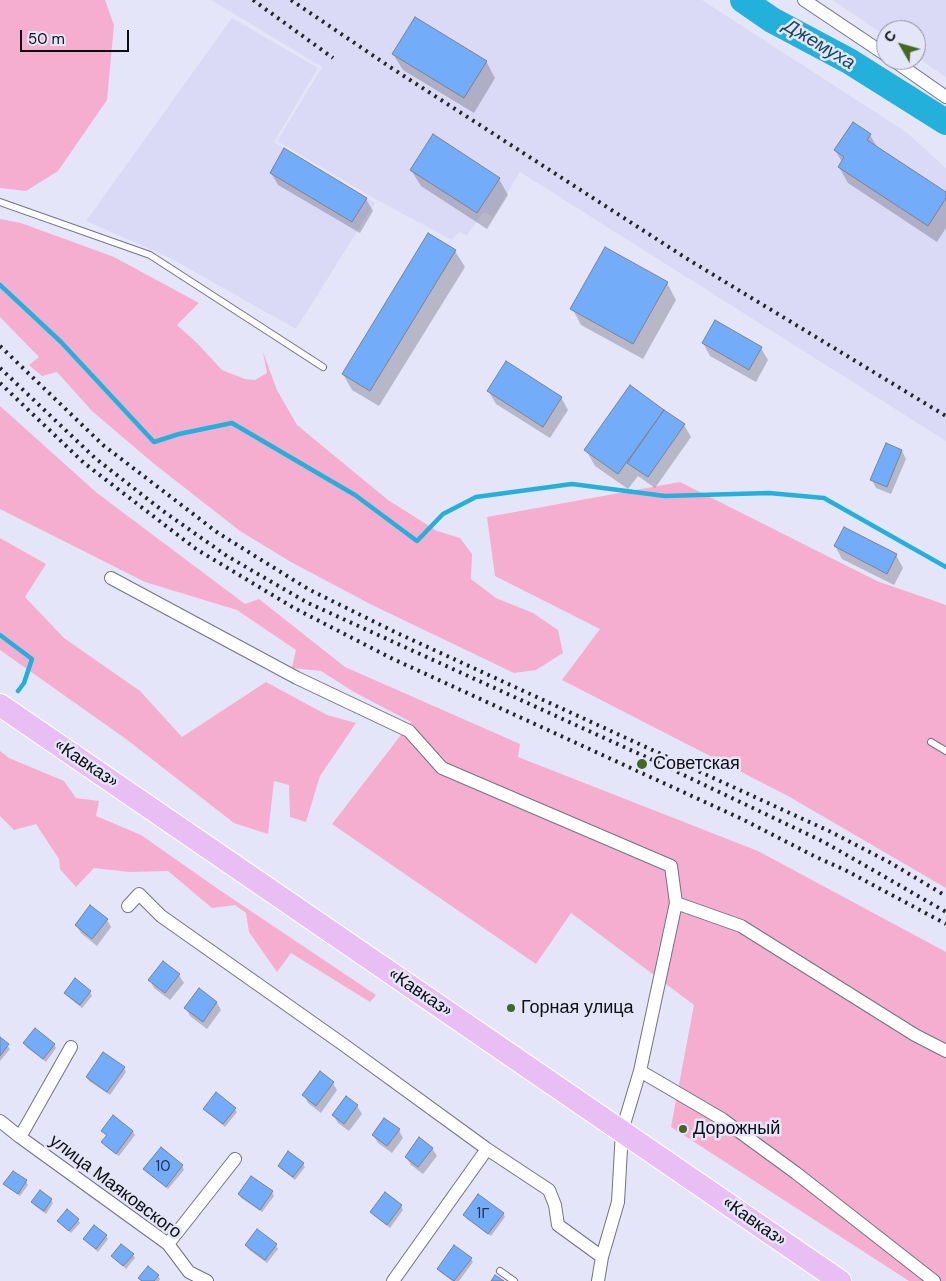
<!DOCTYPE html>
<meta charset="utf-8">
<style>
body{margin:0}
#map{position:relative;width:946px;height:1281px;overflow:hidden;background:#e5e5f9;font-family:"DM Sans",sans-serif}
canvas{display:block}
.north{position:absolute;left:876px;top:20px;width:50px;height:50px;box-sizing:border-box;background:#e5e5f9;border:1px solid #8f8f9d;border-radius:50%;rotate:308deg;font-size:14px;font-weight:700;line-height:20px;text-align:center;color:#0e0e14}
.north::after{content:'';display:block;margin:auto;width:18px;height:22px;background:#446821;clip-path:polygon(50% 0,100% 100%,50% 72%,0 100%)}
.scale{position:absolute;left:20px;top:30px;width:109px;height:22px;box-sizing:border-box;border:2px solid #0e0e14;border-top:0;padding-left:6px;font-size:15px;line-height:18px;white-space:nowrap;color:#0e0e14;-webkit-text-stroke:4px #e5e5f9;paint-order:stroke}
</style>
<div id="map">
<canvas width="946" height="1281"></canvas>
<div class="north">С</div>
<div class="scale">50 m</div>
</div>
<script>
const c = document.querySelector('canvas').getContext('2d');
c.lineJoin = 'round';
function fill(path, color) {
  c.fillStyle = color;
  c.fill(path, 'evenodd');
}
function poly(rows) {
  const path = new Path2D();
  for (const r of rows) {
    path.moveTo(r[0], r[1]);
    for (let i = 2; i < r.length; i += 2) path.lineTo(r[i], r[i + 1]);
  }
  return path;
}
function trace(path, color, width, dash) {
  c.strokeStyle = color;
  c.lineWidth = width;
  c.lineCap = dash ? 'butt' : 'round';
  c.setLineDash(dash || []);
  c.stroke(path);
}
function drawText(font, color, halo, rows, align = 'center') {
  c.font = font + ' "DM Sans",sans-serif';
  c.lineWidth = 5;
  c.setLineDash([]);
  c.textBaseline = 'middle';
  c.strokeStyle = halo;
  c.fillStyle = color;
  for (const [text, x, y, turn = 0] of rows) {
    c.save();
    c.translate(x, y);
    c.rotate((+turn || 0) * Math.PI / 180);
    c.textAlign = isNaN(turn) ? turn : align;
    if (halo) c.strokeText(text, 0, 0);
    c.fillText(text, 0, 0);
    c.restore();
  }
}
const built = poly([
 [211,0,702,0,906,132,946,168,946,441,520,172,493,217,484,212,467,235,459,232,452,240,375,199,277,141,322,67],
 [832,0,946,0,946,77,916,57,916,30,886,30,886,36],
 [232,18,318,68,274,142,375,203,296,329,170,258,86,221]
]);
const green = poly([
 [0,0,105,0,114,25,107,100,58,171,26,191,0,188],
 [0,219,21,223,114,257,199,303,177,325,197,343,222,370,245,379,255,380,267,373,263,352,277,390,297,425,388,500,437,531,460,538,472,554,471,579,496,598,533,613,558,630,563,653,536,670,514,673,372,605,291,562,240,531,153,463,92,411,57,372,42,376,29,365,39,357,0,317],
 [0,406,97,493,245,604,259,599,345,667,520,744,518,757,758,851,946,952,946,1281,909,1281,671,1127,694,1005,571,913,536,964,332,824,411,722,354,692,321,671,292,668,296,650,237,610,145,582,0,509],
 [680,482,877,581,946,605,946,888,788,796,562,680,600,629,495,576,487,517],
 [0,538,46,564,25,597,64,638,140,691,182,737,266,682,327,715,356,723,320,776,306,822,290,817,289,785,274,781,268,834,234,823,126,739,0,650],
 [0,751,9,758,64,781,76,798,99,801,96,816,141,835,221,891,376,995,370,1002,291,953,277,972,249,932,246,913,235,905,212,908,168,871,129,872,94,868,76,887,60,869,59,859,36,824,14,830,0,816]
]);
const shadow = poly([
 [393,54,486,61,495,78,474,113,403,70],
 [870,135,879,150,946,194,946,228,937,242,848,183,839,167,842,162,835,150],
 [411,170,499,179,508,195,487,229,421,186],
 [271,173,366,199,373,211,360,233,278,185],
 [455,251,465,267,379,406,352,390,343,374],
 [667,283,676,300,643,359,581,325,572,308],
 [703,343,761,348,768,360,756,382,710,356],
 [630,387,684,425,691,437,655,488,638,476,628,489,595,466,586,450],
 [489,392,561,397,568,410,550,438,496,404],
 [902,451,906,459,891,494,876,488,872,480],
 [845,529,896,555,903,568,894,585,842,559,835,546],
 [107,920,111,927,97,946,81,933,76,925],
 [164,962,179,975,184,983,170,1000,154,988,150,980],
 [90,992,92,996,82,1008,67,996,65,993],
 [217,1003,221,1010,207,1029,190,1016,186,1008],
 [0,1038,10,1049,0,1061],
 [24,1043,54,1044,56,1048,46,1062,26,1047],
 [124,1068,126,1072,110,1095,89,1081,87,1077],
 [333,1083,337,1090,321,1113,308,1103,304,1095],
 [346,1098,357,1106,362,1114,349,1131,338,1123,333,1115],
 [205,1109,235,1109,237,1112,225,1127,207,1112],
 [113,1117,133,1132,135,1135,119,1156,105,1146,103,1142,107,1137,102,1131],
 [399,1130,403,1138,392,1153,378,1143,373,1135],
 [432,1148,437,1156,423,1174,411,1165,406,1157],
 [303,1164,305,1167,295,1180,281,1169,279,1166],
 [182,1166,184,1170,168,1189,147,1172,145,1169],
 [26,1181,28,1185,20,1196,7,1187,5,1184],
 [272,1192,274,1196,262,1212,241,1198,239,1194],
 [385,1194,401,1206,403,1210,390,1228,373,1215,371,1212],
 [51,1200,53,1203,46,1214,35,1206,33,1203],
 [503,1213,505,1217,491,1236,467,1219,465,1215],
 [78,1220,80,1223,71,1233,58,1221],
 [257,1231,276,1245,278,1249,267,1263,248,1249,246,1245],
 [106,1236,108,1239,98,1252,84,1239],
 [133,1255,135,1258,126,1269,113,1256],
 [471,1259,473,1262,459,1281,452,1281,440,1272,438,1269],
 [158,1276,160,1279,159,1281,141,1281,140,1279]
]);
const stream = poly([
 [0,285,61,342,154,442,179,434,232,423,355,495,417,541,443,514,476,497,572,484,665,496,769,493,824,498,946,567],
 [0,635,32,659,24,683,18,691]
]);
const river = poly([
 [743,0,772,20,849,61,946,122]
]);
const building = poly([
 [415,17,487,61,464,98,392,54,415,17],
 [853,122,871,134,867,140,946,192,946,198,928,226,838,167,844,157,834,150,853,122],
 [433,134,500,178,477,213,410,170,433,134],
 [284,148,367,198,352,222,270,173,284,148],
 [428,233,456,250,370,391,342,374,428,233],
 [605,247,668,282,633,344,570,309,605,247],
 [715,320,762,347,749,370,702,343,715,320],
 [506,361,562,397,543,427,487,391,506,361],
 [630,385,664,410,618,474,584,450,630,385],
 [664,410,685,424,648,477,627,463,664,410],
 [886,443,902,450,887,487,870,480,886,443],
 [844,527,897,554,887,574,834,546,844,527],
 [90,905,108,919,92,939,75,925,90,905],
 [163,961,180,974,165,993,148,980,163,961],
 [75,978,91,991,80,1005,64,993,75,978],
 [199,988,217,1002,203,1022,184,1008,199,988],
 [35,1028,55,1044,43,1059,23,1043,35,1028],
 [0,1037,9,1044,0,1056,0,1037],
 [103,1052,125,1067,107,1092,86,1077,103,1052],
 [320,1071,334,1082,316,1106,302,1095,320,1071],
 [216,1092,236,1108,223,1124,203,1109,216,1092],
 [346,1096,358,1105,344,1124,332,1115,346,1096],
 [113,1115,133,1131,116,1154,101,1142,107,1135,101,1131,113,1115],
 [384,1118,400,1129,387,1146,372,1135,384,1118],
 [419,1137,433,1148,418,1167,405,1157,419,1137],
 [161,1147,183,1165,166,1187,143,1169,161,1147],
 [288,1151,304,1163,293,1177,278,1166,288,1151],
 [13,1171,27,1180,18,1194,3,1184,13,1171],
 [251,1176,273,1191,260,1210,238,1194,251,1176],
 [40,1190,52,1199,44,1211,31,1202,40,1190],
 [385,1192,402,1205,387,1225,370,1212,385,1192],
 [478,1194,504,1213,488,1234,463,1215,478,1194],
 [67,1209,79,1219,69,1231,57,1221,67,1209],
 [94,1225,107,1235,96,1249,83,1239,94,1225],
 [257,1229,277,1244,265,1260,245,1245,257,1229],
 [121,1244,134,1254,123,1266,111,1256,121,1244],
 [454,1245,472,1258,454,1281,437,1269,454,1245],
 [148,1266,159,1275,154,1281,142,1281,138,1278,148,1266],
 [495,1275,504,1281,491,1281,495,1275]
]);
const lane = poly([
 [0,202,150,255,323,367],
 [931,742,946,751],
 [500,1271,514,1281]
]);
const street = poly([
 [804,0,886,55],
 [893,60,946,97],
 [111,578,297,678,409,731,442,768,671,866,676,903,640,1071,622,1131,618,1202,602,1257,598,1281],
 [676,903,741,926,915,1035,946,1051],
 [128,906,139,894,161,916,344,1045,487,1149,549,1190,555,1205,558,1225,602,1257],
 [640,1071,722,1119,796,1173,934,1281],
 [0,1121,20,1137,168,1244,189,1272,207,1281],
 [20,1137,71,1047],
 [168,1244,235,1159],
 [393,1281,487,1149]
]);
const highway = poly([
 [0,705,840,1281]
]);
const rail = poly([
 [253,0,333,58],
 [291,0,390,67,689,260,946,416],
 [0,346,103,445,218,533,308,589,397,633,829,831,889,862,946,896],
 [0,368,95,458,163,511,227,556,308,603,646,757,824,842,946,912],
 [0,383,84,463,196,549,294,608,393,659,742,819,816,857,845,870,946,924]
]);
const markers = [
 [642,764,6,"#446821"],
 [511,1008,5,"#446821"],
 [683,1129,5,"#446821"]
];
const numberNames = [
 ["10",163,1167],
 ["1Г",483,1214]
];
const streetNames = [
 ["«Кавказ»",86,764,34],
 ["«Кавказ»",420,993,34],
 ["улица Маяковского",115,1187,37],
 ["«Кавказ»",754,1222,35]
];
const poiNames = [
 ["Советская",653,764],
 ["Горная улица",521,1008],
 ["Дорожный",693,1129]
];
const waterNames = [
 ["Джемуха",819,45,31]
];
fill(built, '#dbdaf6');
fill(green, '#f5aed0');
fill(shadow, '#0003');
trace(stream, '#23b0db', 4.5);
trace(river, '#23b0db', 26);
fill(building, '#73acf9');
trace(building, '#788393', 1);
trace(lane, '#737384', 8);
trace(street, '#737384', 14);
trace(highway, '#fff', 24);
trace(lane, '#fff', 6);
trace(street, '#fff', 12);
trace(highway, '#e8bef5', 22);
trace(rail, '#24242c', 4, [2.5, 5]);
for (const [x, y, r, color] of markers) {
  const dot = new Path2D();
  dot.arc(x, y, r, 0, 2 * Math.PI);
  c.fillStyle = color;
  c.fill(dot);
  trace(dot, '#e5e5f9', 2);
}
drawText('15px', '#27364d', null, numberNames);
drawText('18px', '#0e0e14', '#e5e5f9', streetNames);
drawText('18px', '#0e0e14', '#e5e5f9', poiNames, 'left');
drawText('italic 19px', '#13495b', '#e5e5f9', waterNames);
</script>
